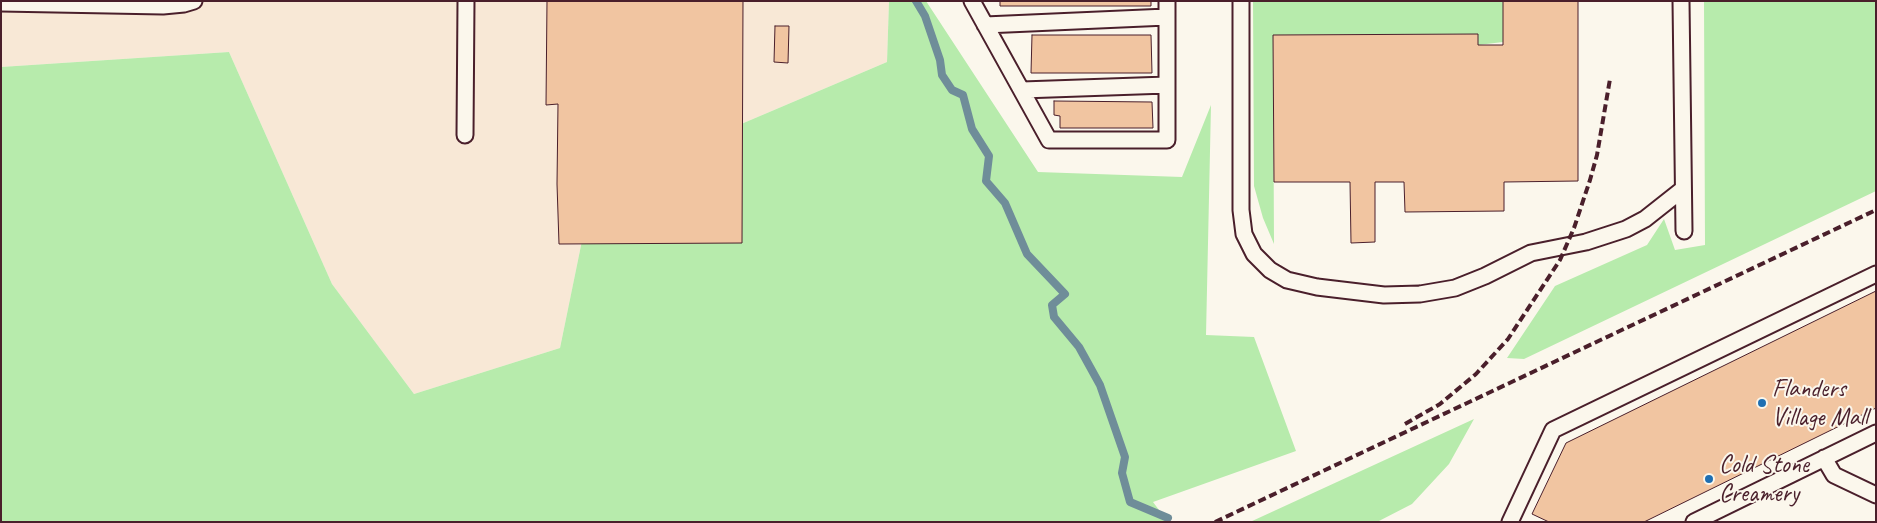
<!DOCTYPE html>
<style>
body{margin:0}
#map{position:relative;width:1877px;height:523px;overflow:hidden;background:#fbf7ec;font-family:Caveat,sans-serif}
canvas{display:block}
.frame{position:absolute;inset:0;border:2px solid #4a1f2b;pointer-events:none}
</style>
<div id="map">
<canvas width="1877" height="523"></canvas>
<div class="frame"></div>
</div>
<script>
const c = document.querySelector('canvas').getContext('2d');
c.lineJoin = 'round';
function fill(path, color) {
  c.fillStyle = color;
  c.fill(path, 'evenodd');
}
function poly(rows) {
  const path = new Path2D();
  for (const r of rows) {
    path.moveTo(r[0], r[1]);
    for (let i = 2; i < r.length; i += 2) path.lineTo(r[i], r[i + 1]);
  }
  return path;
}
function trace(path, color, width, dash) {
  c.strokeStyle = color;
  c.lineWidth = width;
  c.lineCap = dash ? 'butt' : 'round';
  c.setLineDash(dash || []);
  c.stroke(path);
}
function drawText(font, color, halo, rows, align = 'center') {
  c.font = font + ' Caveat,sans-serif';
  c.lineWidth = 4;
  c.setLineDash([]);
  c.textBaseline = 'middle';
  c.strokeStyle = halo;
  c.fillStyle = color;
  for (const [text, x, y, turn = 0] of rows) {
    c.save();
    c.translate(x, y);
    c.rotate((+turn || 0) * Math.PI / 180);
    c.textAlign = isNaN(turn) ? turn : align;
    if (halo) c.strokeText(text, 0, 0);
    c.fillText(text, 0, 0);
    c.restore();
  }
}
const built = poly([
 [1,1,889,1,887,62,593,187,560,348,414,394,332,284,229,52,1,67]
]);
const green = poly([
 [889,1,926,1,1038,172,1182,177,1211,105,1206,335,1254,337,1296,451,1153,502,1168,522,1,522,1,67,229,52,332,284,414,394,560,348,593,187,887,62],
 [1253,1,1503,1,1503,42,1478,45,1477,34,1273,35,1274,244,1263,218,1254,186],
 [1704,1,1876,1,1876,191,1524,359,1507,358,1555,286,1647,245,1664,219,1675,250,1705,245],
 [1474,419,1449,464,1412,504,1377,522,1250,522]
]);
const stream = poly([
 [916,1,925,16,940,60,942,75,952,90,963,95,972,129,989,156,986,181,1005,203,1027,254,1065,294,1052,305,1054,317,1079,347,1100,385,1125,457,1122,473,1130,502,1168,518]
]);
const building = poly([
 [547,1,743,1,742,243,559,244,557,184,558,104,546,105,547,1],
 [1000,1,1151,1,1151,6,1000,6,1000,1],
 [1503,1,1578,1,1578,181,1504,182,1504,211,1405,212,1404,182,1375,182,1375,242,1351,243,1350,182,1274,182,1273,35,1478,34,1478,45,1503,45,1503,1],
 [775,26,789,26,788,63,774,62,775,26],
 [1032,35,1151,35,1152,73,1031,73,1032,35],
 [1054,101,1152,102,1153,128,1060,128,1060,116,1054,115,1054,101],
 [1876,291,1876,408,1644,522,1549,522,1532,514,1566,443,1876,291]
]);
const service = poly([
 [972,1,1049,140,1167,140,1167,1],
 [1241,1,1241,210,1244,234,1254,254,1270,270,1287,280,1317,287,1384,295,1420,294,1455,288,1485,276,1531,253,1586,242,1626,229,1645,219,1683,189],
 [1681,1,1684,231],
 [1,3,163,6,184,4,194,1],
 [985,25,1167,17],
 [1022,90,1167,85],
 [465,135,466,1],
 [1824,458,1834,475,1876,495],
 [1510,522,1553,430,1876,274],
 [1694,522,1876,433]
]);
const rail = poly([
 [1405,424,1440,404,1476,374,1508,339,1560,260,1574,228,1590,180,1597,155,1610,79],
 [1215,522,1876,210]
]);
const markers = [
 [1762,403,5,"#1f6fb2"],
 [1709,479,5,"#1f6fb2"]
];
const poiNames = [
 ["Flanders",1772,389],
 ["Village Mall",1772,418],
 ["Cold Stone",1719,465],
 ["Creamery",1719,494]
];
fill(built, '#f8e8d6');
fill(green, '#b7ebac');
trace(stream, '#6f8d99', 8);
fill(building, '#f1c5a1');
trace(building, '#4a1f2b', 1);
trace(service, '#4a1f2b', 19);
trace(service, '#fbf7ec', 15);
trace(rail, '#4a1f2b', 4, [8, 4]);
for (const [x, y, r, color] of markers) {
  const dot = new Path2D();
  dot.arc(x, y, r, 0, 2 * Math.PI);
  c.fillStyle = color;
  c.fill(dot);
  trace(dot, '#fbf7ec', 2);
}
drawText('25px', '#4a1f2b', '#fbf7ec', poiNames, 'left');
</script>
